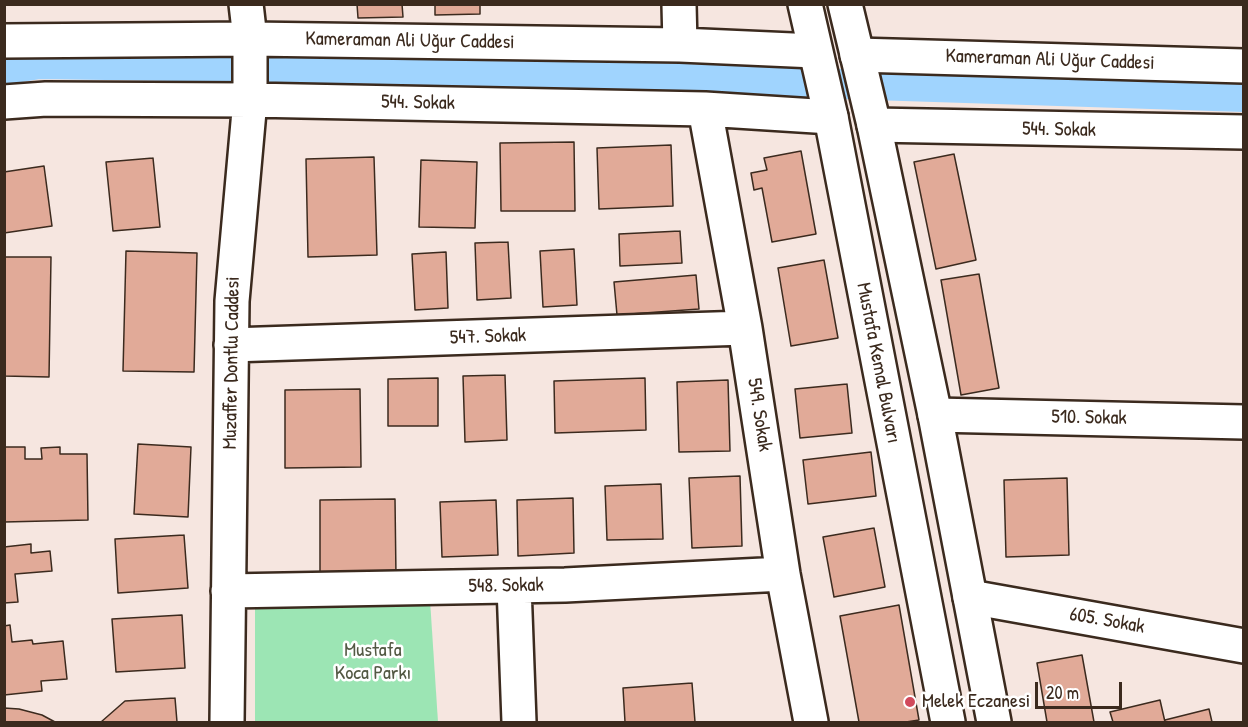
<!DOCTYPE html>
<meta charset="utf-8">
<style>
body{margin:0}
#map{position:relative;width:1248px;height:727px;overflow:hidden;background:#f6e6e0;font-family:"Patrick Hand",sans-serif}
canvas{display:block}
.frame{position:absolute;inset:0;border:6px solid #3b2a1e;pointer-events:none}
.scale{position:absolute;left:1035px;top:682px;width:87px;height:27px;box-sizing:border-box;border:3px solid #3b2a1e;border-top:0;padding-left:8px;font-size:18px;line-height:21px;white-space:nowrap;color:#3b2a1e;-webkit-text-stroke:4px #fff;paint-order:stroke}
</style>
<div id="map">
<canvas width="1248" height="727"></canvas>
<div class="frame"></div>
<div class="scale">20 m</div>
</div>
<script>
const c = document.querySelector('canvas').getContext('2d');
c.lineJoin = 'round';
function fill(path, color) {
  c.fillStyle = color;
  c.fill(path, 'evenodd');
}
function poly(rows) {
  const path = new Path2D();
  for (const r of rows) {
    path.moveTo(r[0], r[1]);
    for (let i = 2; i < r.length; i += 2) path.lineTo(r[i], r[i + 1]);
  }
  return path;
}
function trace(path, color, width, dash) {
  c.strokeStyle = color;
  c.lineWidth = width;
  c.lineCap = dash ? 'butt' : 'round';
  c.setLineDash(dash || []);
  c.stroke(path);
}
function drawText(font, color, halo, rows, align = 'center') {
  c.font = font + ' "Patrick Hand",sans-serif';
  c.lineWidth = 5;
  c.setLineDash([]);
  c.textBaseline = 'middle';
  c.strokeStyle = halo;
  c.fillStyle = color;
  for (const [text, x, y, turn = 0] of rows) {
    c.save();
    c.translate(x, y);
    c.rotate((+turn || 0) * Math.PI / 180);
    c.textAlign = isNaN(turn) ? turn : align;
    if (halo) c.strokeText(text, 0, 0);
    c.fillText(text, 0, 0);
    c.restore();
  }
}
const green = poly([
 [430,600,438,722,255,722,255,605]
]);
const canal = poly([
 [4,70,39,64,377,69,1244,97]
]);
const building = poly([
 [357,4,402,4,403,17,358,18,357,4],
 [435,4,480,4,480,14,435,15,435,4],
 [574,142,575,211,501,211,500,143,574,142],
 [671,145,673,206,599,209,597,148,671,145],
 [801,151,816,234,772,242,762,188,754,190,751,173,767,170,764,158,801,151],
 [954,154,976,260,936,269,914,162,954,154],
 [374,157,377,255,308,257,306,159,374,157],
 [153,158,160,227,113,231,106,162,153,158],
 [421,160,477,162,475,228,419,227,421,160],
 [44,166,52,226,4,233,4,172,44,166],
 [680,231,682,263,620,266,619,234,680,231],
 [508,242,511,298,477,300,475,243,508,242],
 [574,249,577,305,543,307,540,251,574,249],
 [126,251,197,253,194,372,123,371,126,251],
 [446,252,448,308,415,310,412,254,446,252],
 [4,257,51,257,49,377,4,376,4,257],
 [824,260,838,338,791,346,778,268,824,260],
 [979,274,999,388,961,395,941,280,979,274],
 [696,275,699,309,617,315,614,282,696,275],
 [505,375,507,440,465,442,463,376,505,375],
 [438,378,438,426,388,426,388,379,438,378],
 [645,378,646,430,555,433,554,381,645,378],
 [728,380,730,451,679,452,677,382,728,380],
 [847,384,852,433,800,438,795,389,847,384],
 [360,389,361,467,285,468,285,390,360,389],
 [138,444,191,447,188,517,134,514,138,444],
 [4,447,25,447,25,459,42,459,41,448,60,447,60,454,87,454,88,520,4,522,4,447],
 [871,452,876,496,808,504,803,460,871,452],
 [740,476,742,546,692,548,689,478,740,476],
 [1067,478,1069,555,1006,557,1004,480,1067,478],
 [661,484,663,539,607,540,605,486,661,484],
 [573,498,574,553,518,556,517,500,573,498],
 [395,499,396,577,320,578,320,500,395,499],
 [496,500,498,555,442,557,440,502,496,500],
 [874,528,885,587,834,597,823,537,874,528],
 [184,535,188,588,118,593,115,539,184,535],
 [31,544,31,553,50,551,52,571,15,574,18,602,4,603,4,547,31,544],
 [899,605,919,720,906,722,859,722,840,616,899,605],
 [182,615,185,668,116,672,112,619,182,615],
 [10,625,12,642,32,640,33,644,63,641,67,679,41,681,42,691,4,695,4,626,10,625],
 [1082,655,1094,722,1047,722,1037,663,1082,655],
 [692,683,695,722,625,722,623,688,692,683],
 [175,698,177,722,101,722,125,701,175,698],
 [1160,700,1165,722,1113,722,1110,712,1160,700],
 [4,708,19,709,42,715,55,722,4,722,4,708],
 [1209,709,1212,722,1165,722,1165,720,1209,709]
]);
const minor = poly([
 [679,4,680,45],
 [4,41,250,39,680,45,815,51],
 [857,55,1244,66],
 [4,102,46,99,250,100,705,109,831,117],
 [705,109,745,328,783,574,811,722],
 [874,125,1244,132],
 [231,345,745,328],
 [935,415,1244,422],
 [514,586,519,722],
 [228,591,565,585,783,574],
 [970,597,1244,646],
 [227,722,232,301,250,100,250,39,246,4]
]);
const major = poly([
 [805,4,831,117,948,722],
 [845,4,874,125,935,415,994,722]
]);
const markers = [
 [910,702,6,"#d1495b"]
];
const streetNames = [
 ["Kameraman Ali Uğur Caddesi",410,41,1],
 ["Kameraman Ali Uğur Caddesi",1050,60,2],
 ["544. Sokak",418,103,1],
 ["544. Sokak",1059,130,1],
 ["547. Sokak",488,337,-2],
 ["Muzaffer Dontlu Caddesi",232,363,-89],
 ["Mustafa Kemal Bulvarı",878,363,79],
 ["549. Sokak",759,415,81],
 ["510. Sokak",1089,418,1],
 ["548. Sokak",506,586,-1],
 ["605. Sokak",1107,621,10]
];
const parkNames = [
 ["Mustafa",373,651],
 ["Koca Parkı",373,674]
];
const poiNames = [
 ["Melek Eczanesi",922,702]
];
fill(green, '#9ce5b4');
trace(canal, '#a0d4fe', 30);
fill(building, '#e1aa98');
trace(building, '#3b2a1e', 1.5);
trace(minor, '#3b2a1e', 38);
trace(major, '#3b2a1e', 38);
trace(minor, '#fff', 33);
trace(major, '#fff', 33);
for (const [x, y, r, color] of markers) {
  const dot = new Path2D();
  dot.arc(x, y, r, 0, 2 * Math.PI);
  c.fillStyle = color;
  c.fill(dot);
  trace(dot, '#fff', 2);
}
drawText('20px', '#3b2a1e', '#fff', streetNames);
drawText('20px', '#535944', '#fff', parkNames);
drawText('20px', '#3b2a1e', '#fff', poiNames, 'left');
</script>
